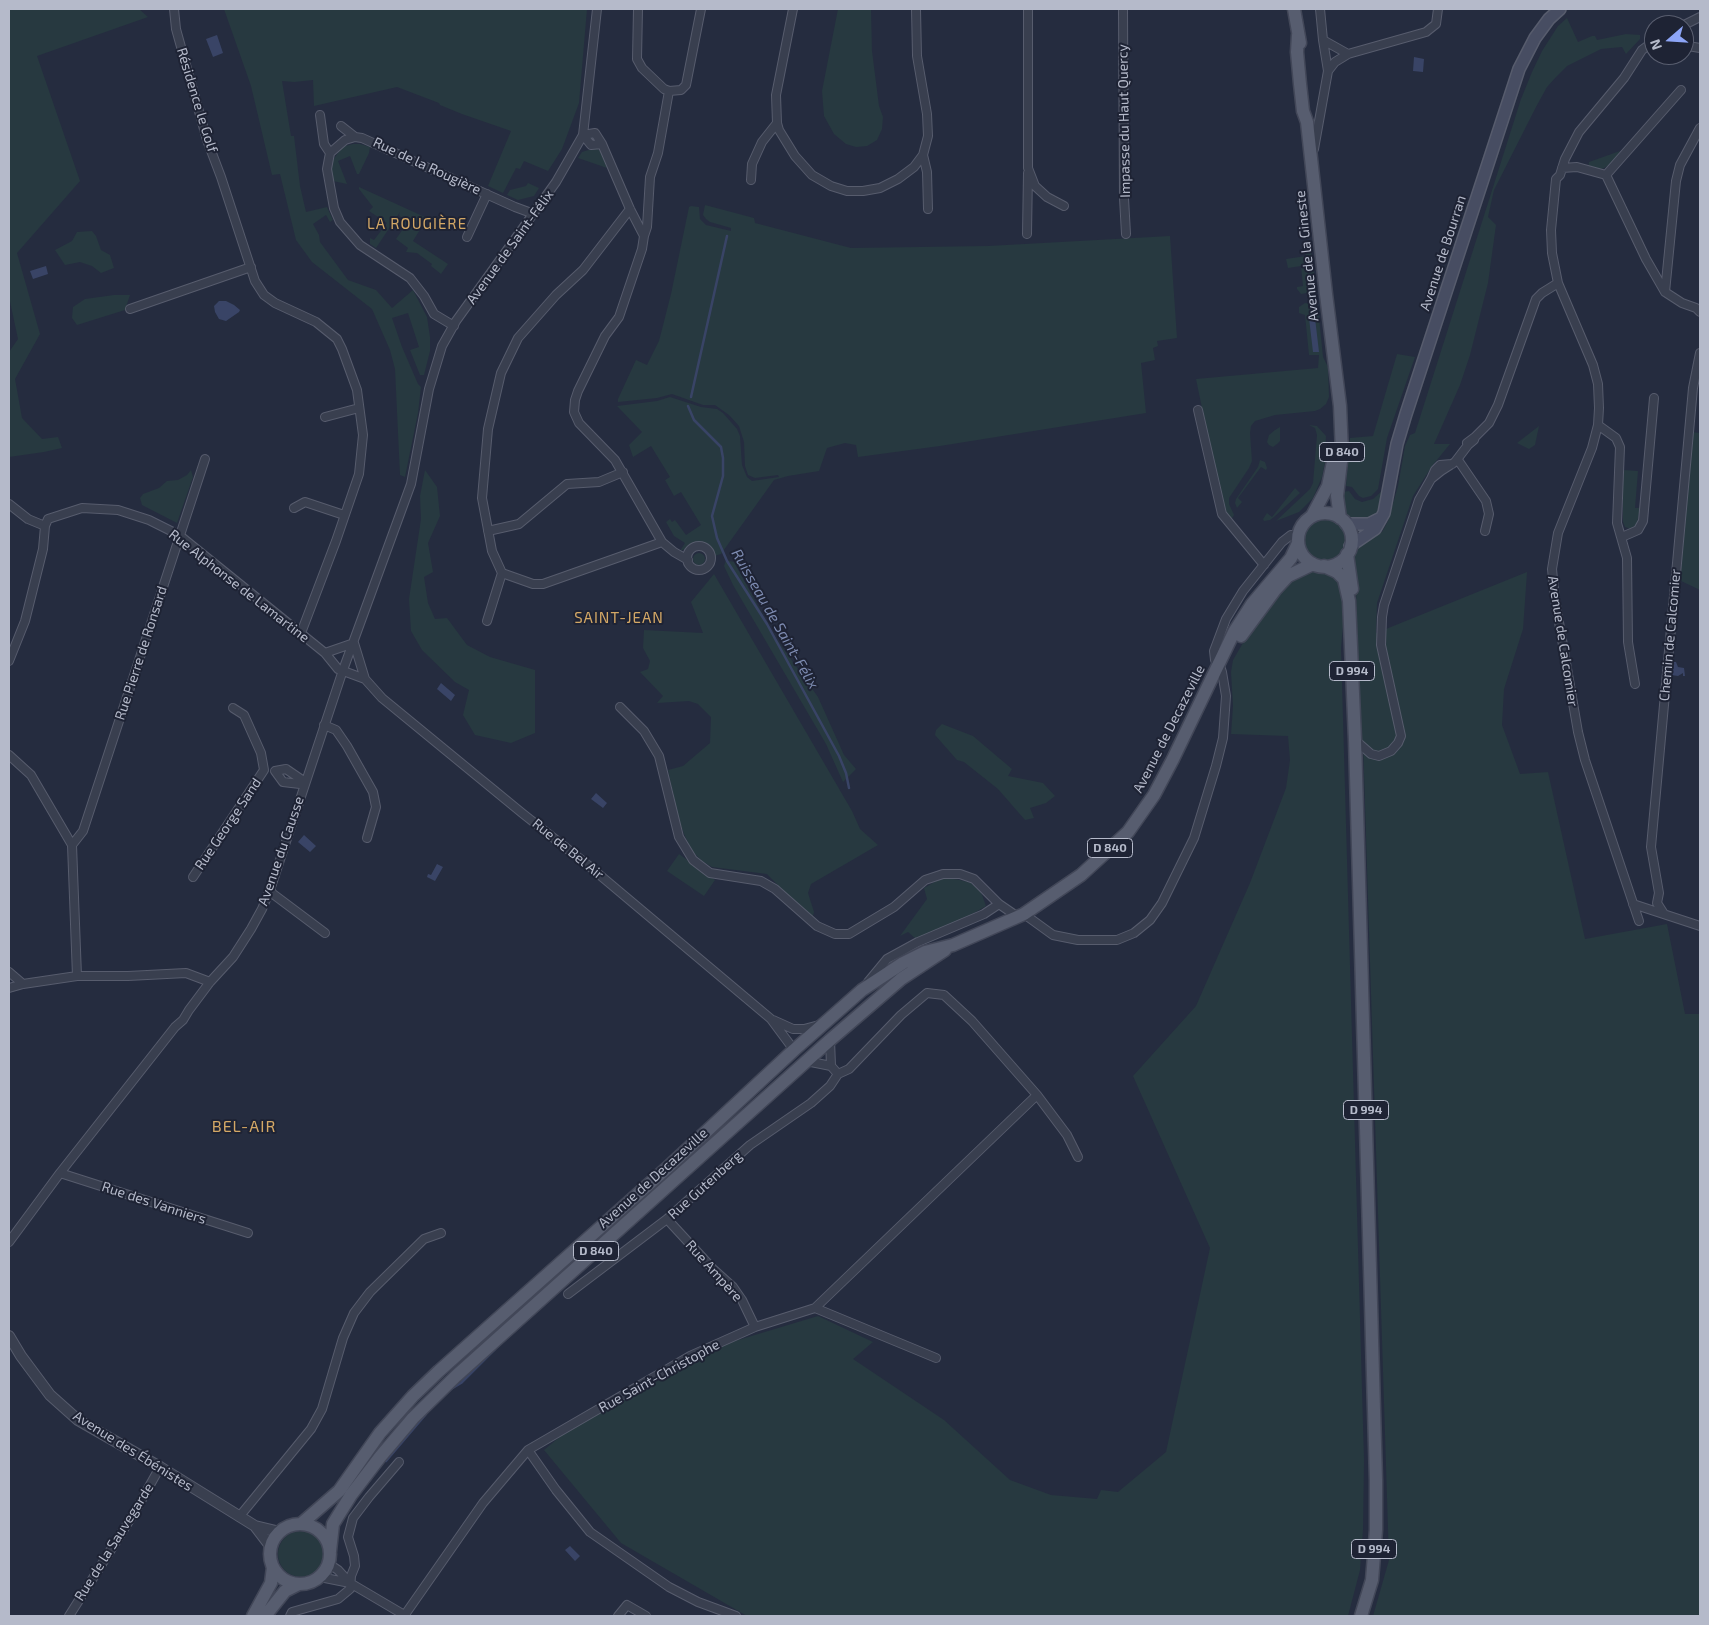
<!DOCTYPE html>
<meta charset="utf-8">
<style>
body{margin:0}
#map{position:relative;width:1709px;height:1625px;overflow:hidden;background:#252c3f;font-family:"Exo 2",sans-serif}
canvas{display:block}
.frame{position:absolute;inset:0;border:10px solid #b5baca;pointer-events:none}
.north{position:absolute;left:1644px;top:15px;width:50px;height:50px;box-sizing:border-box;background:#1e2334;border:1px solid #5a5f70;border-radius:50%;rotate:251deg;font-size:14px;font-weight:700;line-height:20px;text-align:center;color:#b5baca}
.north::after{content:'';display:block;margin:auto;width:18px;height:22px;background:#8da5f7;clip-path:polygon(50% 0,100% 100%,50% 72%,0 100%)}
</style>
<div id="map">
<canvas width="1709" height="1625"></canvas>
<div class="frame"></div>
<div class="north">N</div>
</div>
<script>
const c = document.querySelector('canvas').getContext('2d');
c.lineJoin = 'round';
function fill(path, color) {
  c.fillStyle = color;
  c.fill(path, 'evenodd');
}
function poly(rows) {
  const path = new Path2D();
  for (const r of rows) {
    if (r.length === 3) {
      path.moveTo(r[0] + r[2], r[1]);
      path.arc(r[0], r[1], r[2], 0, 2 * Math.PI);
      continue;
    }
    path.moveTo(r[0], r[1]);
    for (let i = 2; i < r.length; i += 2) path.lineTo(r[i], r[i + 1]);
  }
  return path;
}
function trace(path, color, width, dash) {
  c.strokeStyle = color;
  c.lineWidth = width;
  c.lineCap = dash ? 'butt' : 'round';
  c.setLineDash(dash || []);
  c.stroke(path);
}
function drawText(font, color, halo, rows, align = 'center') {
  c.font = font + ' "Exo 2",sans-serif';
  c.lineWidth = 4;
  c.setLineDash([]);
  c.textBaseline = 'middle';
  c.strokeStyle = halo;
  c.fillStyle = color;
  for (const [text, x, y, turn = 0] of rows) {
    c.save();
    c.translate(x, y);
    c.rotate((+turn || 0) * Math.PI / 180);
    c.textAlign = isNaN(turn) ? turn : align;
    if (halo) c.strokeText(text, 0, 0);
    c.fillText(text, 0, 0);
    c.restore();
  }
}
const green = poly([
 [9,9,139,9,148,17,37,56,80,181,17,253,40,334,15,379,22,418,42,439,58,437,62,448,44,452,9,457,9,352,18,339,9,297],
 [224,9,587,9,579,103,562,149,548,171,524,161,520,169,516,168,503,193,488,186,511,131,462,114,440,105,439,103,397,87,314,106,313,80,294,82,282,81,291,136,294,136,300,186,306,212,327,207,333,220,330,222,326,215,313,224,319,235,320,242,348,280,376,290,392,308,413,290,427,317,430,337,430,351,424,375,420,375,410,350,419,347,408,313,392,318,402,347,418,384,421,387,418,413,405,477,400,475,395,369,390,350,372,309,312,262,296,240,280,174,272,175,251,86],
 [838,9,871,9,872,51,879,106,883,117,882,129,877,140,867,146,856,147,846,144,834,134,824,116,822,91],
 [1567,18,1578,42,1592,36,1595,36,1597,40,1626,34,1640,35,1640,39,1626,54,1622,47,1601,49,1567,66,1557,76,1547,87,1536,107,1494,190,1488,217,1496,225,1488,283,1470,355,1460,385,1434,444,1450,444,1432,466,1413,496,1377,603,1376,633,1527,572,1523,629,1504,689,1502,725,1520,774,1548,772,1585,939,1667,924,1685,1014,1700,1014,1700,1616,1373,1616,1389,1560,1363,741,1360,736,1356,589,1353,554,1361,544,1382,532,1388,521,1398,486,1405,446,1410,435,1415,433,1521,99,1532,72,1542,51,1558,26],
 [353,144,360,144,370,147,369,153,359,174,357,174,350,156,338,161,347,184,333,181,331,170,333,160,340,150,345,146],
 [595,148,601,151,607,168,578,158,582,152],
 [1620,151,1613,163,1604,168,1599,170,1588,168,1589,162],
 [528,183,539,188,534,196,518,200,507,195,510,190,526,186],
 [359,187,427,218,413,241,448,264,441,274,431,266,432,264,417,253,406,252,408,248,396,239,403,229,398,224,402,218,399,215,400,212,376,248,370,244,370,238,374,240,387,223,369,211,373,207,359,189],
 [705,205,754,218,755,223,851,248,988,246,1170,236,1177,338,1157,341,1158,346,1153,348,1155,360,1141,363,1146,413,940,446,858,457,856,445,845,443,827,448,819,471,788,476,774,480,721,554,714,556,711,549,706,545,699,544,680,551,685,543,674,536,666,522,670,519,672,522,675,520,686,535,701,525,681,492,674,496,665,480,670,477,651,446,633,457,629,445,642,432,617,406,657,401,670,397,701,407,717,409,723,413,737,429,740,436,742,465,747,477,752,481,779,477,778,475,755,478,748,475,745,466,744,442,739,426,729,415,715,405,703,405,672,394,657,398,618,402,618,399,636,360,647,365,659,341,671,294,689,207,691,206,699,207,700,219,706,225,731,231,731,228,710,222,706,219,703,215],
 [92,231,96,236,101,250,110,255,114,268,101,273,92,266,80,262,65,265,55,250,72,241,77,232],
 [1305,250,1311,253,1313,258,1315,288,1312,292,1301,294,1297,289,1297,287,1303,286,1301,266,1288,268,1286,259,1306,256],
 [114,295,130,295,125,310,77,325,72,318,73,307,85,299],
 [1305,303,1317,305,1318,308,1323,357,1328,367,1329,397,1326,404,1320,409,1315,411,1275,415,1255,421,1251,426,1250,433,1252,461,1249,468,1229,498,1229,504,1234,515,1229,523,1224,515,1196,379,1318,368,1319,355,1309,355,1305,315,1299,313,1299,307],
 [1397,354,1415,357,1387,438,1378,489,1371,496,1363,498,1359,496,1352,487,1346,486,1350,438,1373,436],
 [1309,425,1317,426,1326,436,1325,463,1322,477,1313,498,1299,512,1276,521,1310,489,1313,483,1317,435,1315,428],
 [1539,426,1535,445,1529,449,1517,443],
 [1280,427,1280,441,1277,444,1273,447,1269,445,1267,442,1269,435,1275,430],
 [1691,432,1700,433,1700,590,1677,579],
 [1260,460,1265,462,1267,468,1266,470,1261,467,1238,498,1242,502,1237,508,1235,503,1236,499,1258,467],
 [191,470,193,477,177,523,142,505,140,498,143,494,159,488,167,481,178,480,187,475],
 [425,470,437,487,440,516,428,543,433,572,424,577,428,603,435,619,447,618,467,645,490,657,535,670,535,733,511,743,475,735,463,715,469,690,455,682,422,650,411,631,409,599,421,519,420,496],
 [1623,470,1638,471,1635,508,1640,508,1637,524,1631,529,1625,527,1623,522],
 [1295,488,1300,493,1274,517,1270,520,1264,521,1263,519,1267,513,1272,517],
 [1349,491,1355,499,1362,502,1373,499,1382,491,1379,509,1371,519,1354,521,1349,518,1344,509,1342,492],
 [1324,539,22],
 [699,559,6],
 [726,560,734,562,775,637,818,697,844,755,856,769,843,782,826,744,733,585,724,566],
 [1308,571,1320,571,1331,575,1340,581,1342,588,1343,625,1341,648,1364,1460,1363,1530,1360,1570,1348,1616,747,1616,621,1543,544,1450,562,1435,663,1377,725,1344,818,1316,873,1342,853,1359,944,1420,1010,1480,1051,1495,1097,1499,1101,1490,1118,1492,1166,1452,1210,1248,1133,1076,1196,1006,1250,883,1286,788,1290,760,1288,736,1231,734,1233,706,1231,672,1233,660,1254,624,1290,581],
 [714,574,852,811,860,829,878,845,811,884,808,893,814,912,812,920,767,874,712,867,702,861,692,851,684,834,678,817,668,770,683,766,710,743,711,717,698,704,689,701,657,703,663,696,640,672,648,669,650,661,643,648,644,630,703,633,691,602],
 [942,724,973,736,1012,769,1008,776,1043,783,1055,796,1046,803,1030,808,1034,818,1025,820,998,789,964,762,957,760,935,735,936,730],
 [679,854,715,880,704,896,667,871],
 [947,878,960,880,971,883,981,892,986,906,974,913,920,938,916,939,908,932,900,936,927,899,924,888,938,880],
 [301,1554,23]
]);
const water = poly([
 [217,35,223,53,213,57,206,39],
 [1414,57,1424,59,1423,72,1413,71],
 [46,266,48,274,33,279,30,271],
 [219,301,226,301,234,305,240,310,239,312,226,321,219,319,215,312,214,306],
 [1309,318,1315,318,1319,352,1313,352],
 [1673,662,1676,662,1678,667,1684,668,1685,676,1683,676,1683,673,1678,676,1671,675,1671,665],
 [441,683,455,695,451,701,437,689],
 [596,793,607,803,603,808,591,799],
 [304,835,316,846,310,852,298,842],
 [437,864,443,867,435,881,427,877,428,874,431,875],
 [570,1546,580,1556,575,1561,565,1550]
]);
const stream = poly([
 [691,397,727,236],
 [688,406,694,420,721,447,723,458,723,476,712,516,717,538,727,561,767,624,839,756,846,773,849,788],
 [451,1389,461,1383,495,1349],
 [386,1461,426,1414]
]);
const minor = poly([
 [174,9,176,29,207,140,221,177,255,281,264,295,275,303,316,322,337,339,342,349,357,390,363,435,359,474,336,541,301,633],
 [638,9,637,59,642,68,664,89,669,91,681,90,686,85,701,9],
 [793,9,776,95,777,123,779,130,795,156,812,175,831,186,847,191,863,191,880,188,898,179,914,167,923,155,928,136,927,114,917,56,916,9],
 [1028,9,1028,168,1035,186,1047,197,1064,206],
 [1123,9,1124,198,1126,234],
 [1320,9,1323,40,1348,54],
 [1684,25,1700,17],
 [1323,40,1328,71],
 [1688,46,1700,48],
 [320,115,324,144,330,153],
 [341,126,355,137],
 [602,144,591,145,583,135,595,133,602,144,630,209,644,236,642,249,619,317,605,336,578,391,575,400,574,412,579,423,615,460,662,542,674,552,688,560],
 [1314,149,1328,71,1335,62,1348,54,1426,32,1436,24,1438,9],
 [923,155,927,172,928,209],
 [1562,168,1577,167,1606,175,1646,259,1665,292,1682,303,1696,308,1700,312],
 [1606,175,1681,90],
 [751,180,752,164,762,142,777,123],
 [630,209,583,270,556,295,518,338,501,373,488,429,482,498,492,551,502,573,533,584,543,584,662,542],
 [1027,234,1028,173],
 [644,236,647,227,650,177,658,153,669,91],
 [467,237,487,194],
 [1665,292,1676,181,1680,165,1700,128],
 [130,309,251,267],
 [454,326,434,314,424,296,410,278,360,245,340,222,334,208,327,169,330,153,345,140,355,137,362,138,515,207,534,214],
 [1198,410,1222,514,1264,565],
 [325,417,359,408],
 [1598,425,1616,438,1620,447,1617,523,1627,558,1628,642,1635,684],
 [1475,437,1489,423,1498,405,1536,299,1542,293,1558,283],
 [1458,460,1486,501,1489,514,1485,531],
 [1452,464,1440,465,1435,470,1431,479,1441,471,1455,462,1468,445,1467,443,1475,437,1474,440,1468,445],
 [9,504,28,519,45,526,43,549,25,621,9,661],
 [294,508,305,502,344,515],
 [45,526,48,519,82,508,118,510,149,520,179,535,325,653,338,669,365,679,354,643,325,653],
 [488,531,519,524,567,484,599,482,623,472],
 [1622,537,1638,530,1643,521,1654,398],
 [699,558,12],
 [487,621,502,573],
 [365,679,382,698,522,813,589,866,771,1019,794,1050],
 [620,707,644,731,659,756,679,837,693,860,710,873,761,881,775,889,817,926,835,934,849,934,894,907,925,880,943,874,960,874,974,879,999,904,1018,917],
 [324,725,336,730,347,746,373,792,376,807,367,838],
 [1355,740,1371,754,1379,756,1391,751,1398,743,1401,736,1381,645,1382,617,1384,605,1419,500,1431,479],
 [9,755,31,775,72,845,77,976],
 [286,769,305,782,300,784,283,782,275,771,286,769],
 [72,845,83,831,205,459],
 [193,877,264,770,261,753,244,715,233,708],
 [270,890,273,894,325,933],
 [1633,904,1700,926],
 [1024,914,1053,935,1078,940,1117,940,1134,933,1150,920,1162,903,1194,838,1216,766,1223,738,1226,696,1222,672,1219,663,1215,660,1214,651,1226,619,1243,591,1282,542,1291,535,1298,535],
 [1664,914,1657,903,1659,893,1651,847,1688,443,1693,388,1700,353],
 [1639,921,1585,760,1578,732,1555,599,1552,569,1558,533,1592,448,1598,425,1599,408,1598,384,1593,365,1558,283,1552,253,1551,230,1556,179,1560,175,1565,159,1579,132,1624,78,1642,50,1654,41],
 [9,972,23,984],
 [868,982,887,959,918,942,984,914,999,904],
 [9,988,23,984,77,976,128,976,186,973,210,982],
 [773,1020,793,1029,804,1029,819,1025],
 [806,1061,831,1066,830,1040],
 [1037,1095,1067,1135,1078,1157],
 [60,1173,248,1233],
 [667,1219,713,1269,733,1287,742,1300,755,1327],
 [9,1242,60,1173,175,1027,183,1020,189,1010,210,982,233,957,251,929,262,909,270,890,343,670,411,484,429,389,442,346,456,321,479,289,556,182,583,135,597,9],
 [568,1294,667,1219,750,1145,811,1103,830,1086,838,1074],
 [815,1308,936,1358],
 [528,1450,556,1490,590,1532,669,1587,698,1602,736,1616],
 [239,1517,311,1429,322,1409,343,1338,354,1313,370,1292,424,1239,441,1233],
 [329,1564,338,1570,350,1583,406,1616],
 [320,1577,350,1583],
 [69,1616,136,1510,160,1467],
 [290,1616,292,1612,338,1599,350,1589,351,1576,355,1566,354,1556,348,1537,353,1518,369,1497,399,1462],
 [404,1616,483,1503,528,1450,690,1356,755,1327,815,1308,1037,1095,972,1021,944,995,927,993,901,1015,849,1069,838,1074,831,1066],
 [618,1616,627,1605,646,1616]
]);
const tertiary = poly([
 [9,1336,21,1356,50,1395,78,1420,160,1467,255,1526,280,1532],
 [255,1526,271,1547]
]);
const secondary = poly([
 [1346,524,1369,524,1381,518],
 [1350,546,1375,529,1384,513,1397,444,1406,414,1519,69,1535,38,1549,19,1560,9]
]);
const primary = poly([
 [1294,9,1300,43],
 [1298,35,1297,52,1300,84,1303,111,1307,122,1326,294,1340,406,1342,453,1337,496,1340,518],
 [1325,540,27],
 [1312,516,1328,486,1333,462],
 [1347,554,1352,589],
 [1324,566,1337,572,1344,579,1349,601,1355,740,1376,1480,1376,1530,1372,1580,1361,1616],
 [1241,636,1275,590,1288,576,1313,564],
 [301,1524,339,1491,380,1433,413,1396,439,1371,667,1168,794,1050,862,990,903,963,925,952,953,945,1024,914,1081,875,1128,832,1154,795,1173,759,1234,632,1252,604,1291,558,1298,543],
 [300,1554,30],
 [330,1551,333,1524,351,1495,380,1457,413,1418,456,1376,830,1040,901,979,945,950],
 [253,1616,271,1583,273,1567],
 [265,1616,285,1591,299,1584]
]);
const shields = [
 [1342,452,45],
 [1352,671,45],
 [1110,848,45],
 [1366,1110,45],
 [596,1251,45],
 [1374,1549,45]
];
const shieldNames = [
 ["D 840",1342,452],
 ["D 994",1352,671],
 ["D 840",1110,848],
 ["D 994",1366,1110],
 ["D 840",596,1251],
 ["D 994",1374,1549]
];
const streetNames = [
 ["Résidence le Golf",197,100,73],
 ["Impasse du Haut Quercy",1124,121,-91],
 ["Rue de la Rougière",427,166,25],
 ["Avenue de Saint-Félix",510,247,-54],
 ["Avenue de Bourran",1443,253,-72],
 ["Avenue de la Gineste",1307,256,-96],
 ["Rue Alphonse de Lamartine",239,586,38],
 ["Chemin de Calcomier",1670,635,-85],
 ["Avenue de Calcomier",1563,641,81],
 ["Rue Pierre de Ronsard",141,653,-72],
 ["Avenue de Decazeville",1169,729,-63],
 ["Rue George Sand",228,824,-56],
 ["Rue de Bel Air",568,849,39],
 ["Avenue du Causse",281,851,-71],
 ["Avenue de Decazeville",653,1178,-42],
 ["Rue Gutenberg",705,1185,-42],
 ["Rue des Vanniers",154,1203,18],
 ["Rue Ampère",714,1271,48],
 ["Rue Saint-Christophe",659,1376,-29],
 ["Avenue des Ébénistes",133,1451,32],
 ["Rue de la Sauvegarde",114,1542,-58]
];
const neighbourhoodNames = [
 ["LA ROUGIÈRE",417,224],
 ["SAINT-JEAN",619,618]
];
const waterNames = [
 ["Ruisseau de Saint-Félix",775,619,60]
];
const quarterNames = [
 ["BEL-AIR",244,1127]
];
fill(green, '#273940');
fill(water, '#394466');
trace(stream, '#394466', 2.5);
trace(minor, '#575c6d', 10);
trace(tertiary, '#575c6d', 12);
trace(secondary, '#575c6d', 14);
trace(primary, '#424758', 15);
trace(minor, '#393f4f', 8);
trace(tertiary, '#393f4f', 10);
trace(secondary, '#474d62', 11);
trace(primary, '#575d6f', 12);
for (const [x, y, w] of shields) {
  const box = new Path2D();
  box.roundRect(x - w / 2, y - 9.5, w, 19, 4);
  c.fillStyle = '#1e2334';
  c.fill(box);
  trace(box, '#b5baca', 1);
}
drawText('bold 12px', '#b5baca', null, shieldNames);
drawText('14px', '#b5baca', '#1e2334', streetNames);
c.letterSpacing = '1px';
drawText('15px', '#d4a866', '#1e2334', neighbourhoodNames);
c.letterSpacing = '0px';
drawText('italic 15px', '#7d8bb1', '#1e2334', waterNames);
c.letterSpacing = '1px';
drawText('16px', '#d4a866', '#1e2334', quarterNames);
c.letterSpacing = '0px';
</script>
